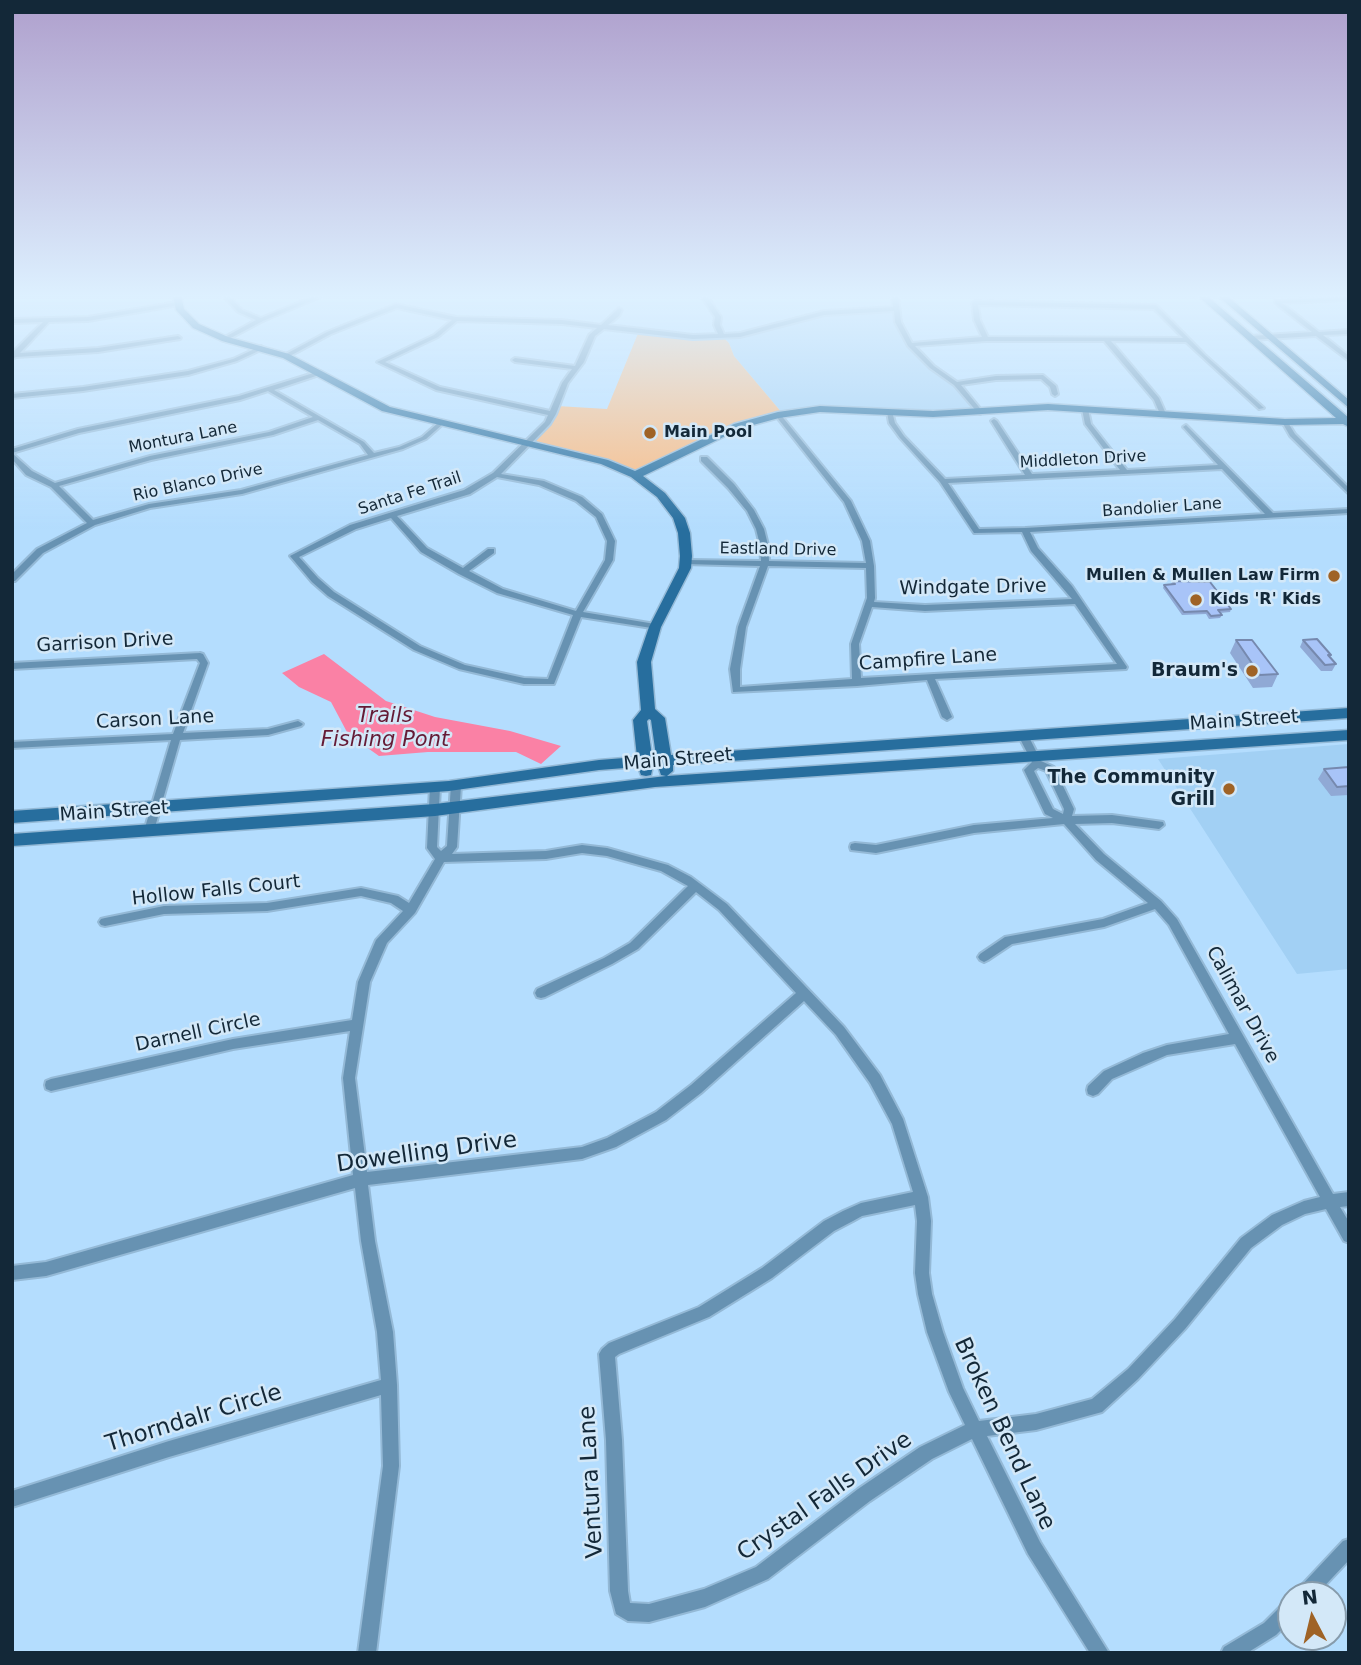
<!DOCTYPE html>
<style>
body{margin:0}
#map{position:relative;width:1361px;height:1665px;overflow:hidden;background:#b4ddfe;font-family:"DejaVu Sans",sans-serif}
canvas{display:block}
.frame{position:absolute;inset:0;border:14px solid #132838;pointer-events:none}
.north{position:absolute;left:1277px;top:1581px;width:70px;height:70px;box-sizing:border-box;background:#d3e8f8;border:2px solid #869bab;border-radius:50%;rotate:353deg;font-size:19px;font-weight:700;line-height:28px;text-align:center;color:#132838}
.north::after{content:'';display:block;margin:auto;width:24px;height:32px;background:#9f6326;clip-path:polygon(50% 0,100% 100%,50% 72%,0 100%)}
</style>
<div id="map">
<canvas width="1361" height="1665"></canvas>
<div class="frame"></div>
<div class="north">N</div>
</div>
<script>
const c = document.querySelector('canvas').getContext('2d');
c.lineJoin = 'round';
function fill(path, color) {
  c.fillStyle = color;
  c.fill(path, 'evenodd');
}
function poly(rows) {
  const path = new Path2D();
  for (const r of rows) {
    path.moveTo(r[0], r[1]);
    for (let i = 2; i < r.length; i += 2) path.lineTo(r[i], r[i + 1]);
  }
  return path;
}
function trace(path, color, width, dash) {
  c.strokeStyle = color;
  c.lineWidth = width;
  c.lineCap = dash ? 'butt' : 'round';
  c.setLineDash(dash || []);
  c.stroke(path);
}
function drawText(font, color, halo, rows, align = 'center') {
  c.font = font + ' "DejaVu Sans",sans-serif';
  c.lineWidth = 5;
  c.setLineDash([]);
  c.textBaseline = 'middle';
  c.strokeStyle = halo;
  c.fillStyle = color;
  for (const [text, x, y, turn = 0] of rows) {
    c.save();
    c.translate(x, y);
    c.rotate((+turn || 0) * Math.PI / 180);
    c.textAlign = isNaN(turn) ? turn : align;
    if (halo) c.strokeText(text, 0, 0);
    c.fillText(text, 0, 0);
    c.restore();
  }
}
const built = poly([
 [896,309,898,322,922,358,956,384,980,412,852,409,783,414,734,356,729,343,722,336,740,335,824,313],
 [1349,744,1349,969,1297,974,1158,759]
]);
const green = poly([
 [639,331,676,336,722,336,729,343,734,356,783,414,757,420,635,475,605,462,528,444,548,423,557,406,607,409]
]);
const water = poly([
 [324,654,386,701,435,717,510,731,561,746,541,764,516,752,428,752,379,756,348,734,331,702,299,687,282,673]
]);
const street = poly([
 [223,296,229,296,242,310,261,318,314,296,323,296,263,321,225,341,222,339,223,338,256,320,238,312,223,296],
 [701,296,707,296,721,317,720,325,724,334,740,333,824,311,893,307,892,296,898,296,901,322,912,343,982,337,974,320,972,303,975,301,1156,305,1205,355,1264,408,1259,409,1186,342,1111,341,1159,398,1166,414,1163,416,1160,414,1154,400,1104,341,986,341,915,346,934,366,957,382,996,376,1043,375,1056,386,1058,394,1055,396,1052,394,1050,387,1041,379,996,380,961,385,983,412,980,414,978,413,954,385,930,368,908,346,895,322,894,311,824,315,740,337,693,339,604,329,595,336,584,362,568,383,556,414,550,424,501,474,544,481,582,497,602,514,615,541,613,560,583,612,655,624,658,625,658,629,581,617,554,684,524,684,459,669,414,650,328,596,312,582,290,556,350,525,464,490,493,473,545,422,548,415,436,390,377,362,434,335,452,320,397,308,331,334,288,357,284,357,284,355,327,332,396,304,456,317,562,320,601,325,619,308,622,310,619,316,608,325,693,335,718,334,714,325,715,317,701,296],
 [978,305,1154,309,1183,338,988,337,980,320,978,305],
 [457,321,562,324,597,328,589,335,575,366,515,358,512,360,515,362,572,369,562,383,550,411,440,387,385,362,438,337,457,321],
 [497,477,539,485,576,501,596,517,607,541,605,560,576,611,503,589,469,571,494,553,494,549,488,549,463,568,427,548,397,516,470,494,497,477],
 [391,518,421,552,459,574,497,593,573,615,548,679,524,678,465,665,420,646,334,592,318,578,299,557,356,529,391,518],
 [1349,296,1349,300,1282,303,1319,332,1349,330,1349,334,1323,335,1349,356,1349,361,1316,336,1250,340,1247,338,1250,336,1312,332,1275,303,1275,301,1349,296],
 [177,302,179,303,179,305,88,321,49,322,20,353,98,348,178,336,181,338,180,339,98,352,16,357,12,359,12,353,43,322,12,323,12,319,88,317,177,302],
 [261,346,264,348,263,349,237,361,188,375,83,391,12,398,12,394,83,387,188,371,233,359,261,346],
 [320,371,322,372,322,374,274,390,364,442,374,453,399,447,422,437,438,423,443,424,426,439,403,449,242,494,150,508,95,525,43,553,15,581,12,581,12,574,37,549,87,523,51,487,26,475,12,459,12,449,78,429,239,396,320,371],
 [268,391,313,417,269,432,150,456,55,483,32,471,12,453,79,433,240,400,268,391],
 [318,420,360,444,368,455,241,490,149,504,93,520,59,486,151,460,273,435,318,420],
 [1085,407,1088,409,1091,424,1127,470,1218,465,1184,428,1183,427,1186,425,1273,513,1349,509,1349,513,1030,532,1038,548,1072,586,1127,667,1126,669,935,679,952,717,947,720,942,717,927,680,857,686,733,692,730,669,738,627,760,566,685,564,681,562,685,560,761,561,760,545,756,529,747,511,728,488,701,461,701,457,707,457,734,484,754,510,764,529,768,545,769,561,866,563,862,541,844,502,775,415,780,414,851,501,870,541,874,566,875,598,874,602,925,605,1072,599,1031,551,1022,532,974,533,940,482,900,438,889,423,887,412,892,411,895,423,904,436,945,479,1025,475,991,421,994,419,997,421,1032,474,1120,470,1085,424,1082,409,1085,407],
 [1222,469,1265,514,1025,528,979,529,948,483,1222,469],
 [768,566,866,568,867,598,851,644,852,679,740,687,740,669,746,627,768,566],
 [1075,604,1117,664,861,678,859,644,872,607,925,611,1075,604],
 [1283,421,1287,421,1295,434,1349,488,1349,494,1290,436,1282,422,1283,421],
 [200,653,203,654,208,663,183,733,268,729,298,721,303,724,301,726,268,735,180,740,153,834,149,835,144,831,171,740,12,748,12,742,173,734,200,663,197,659,12,669,12,663,200,653],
 [1023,732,1028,735,1041,761,1054,767,1055,769,1074,809,1072,816,1112,815,1163,822,1164,825,1159,829,1112,823,1075,824,1104,854,1161,901,1177,919,1333,1194,1349,1192,1349,1206,1340,1207,1349,1222,1349,1243,1344,1241,1326,1209,1305,1214,1282,1225,1251,1248,1185,1329,1138,1379,1102,1412,1036,1430,987,1436,1040,1542,1109,1653,1090,1653,1028,1554,972,1439,932,1459,870,1501,768,1579,705,1607,649,1622,628,1621,616,1614,610,1591,606,1440,599,1354,602,1349,609,1343,699,1307,762,1268,824,1221,843,1211,861,1203,913,1192,892,1124,870,1083,836,1035,804,1001,701,1093,666,1120,616,1147,582,1159,368,1185,375,1241,393,1332,397,1385,399,1466,376,1653,358,1653,383,1466,381,1395,169,1457,12,1507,12,1491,169,1441,381,1380,377,1332,361,1241,355,1188,46,1276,12,1280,12,1266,46,1262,353,1175,343,1078,350,1031,233,1049,51,1091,46,1089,45,1085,46,1081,51,1079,233,1039,352,1020,358,982,376,940,403,911,391,903,361,896,267,911,164,914,105,926,101,925,99,922,101,919,105,918,164,906,267,903,361,888,398,896,409,903,435,859,427,848,430,787,435,783,440,787,437,847,441,851,447,846,451,785,456,781,461,785,457,847,452,854,546,851,582,845,607,848,668,865,691,877,727,904,844,1027,880,1075,903,1119,928,1197,931,1221,929,1273,932,1294,943,1332,963,1388,979,1421,1036,1414,1092,1399,1128,1369,1175,1319,1241,1238,1272,1215,1304,1201,1320,1197,1235,1044,1167,1055,1112,1079,1098,1094,1093,1096,1088,1094,1087,1090,1088,1086,1104,1071,1143,1053,1167,1045,1229,1034,1169,925,1155,909,1104,927,1012,944,988,960,984,962,980,960,978,957,980,954,1005,937,1103,919,1148,903,1096,860,1064,824,974,833,876,853,851,850,850,847,851,844,855,843,876,845,974,825,1053,818,1045,814,1024,770,1032,762,1018,735,1023,732],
 [1038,768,1046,771,1064,809,1063,814,1053,809,1034,771,1038,768],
 [582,853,607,856,661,871,688,886,630,943,604,958,537,989,535,993,537,997,541,998,545,997,612,964,638,949,696,892,719,910,796,993,691,1085,656,1112,607,1138,582,1147,367,1172,355,1078,370,982,387,943,415,913,444,862,546,859,582,853],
 [915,1205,917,1221,915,1273,918,1294,927,1332,949,1392,965,1425,920,1447,858,1489,756,1567,704,1589,649,1604,630,1603,628,1591,622,1440,615,1357,619,1354,709,1317,772,1278,834,1231,853,1221,862,1216,915,1205],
 [1349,1539,1349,1560,1316,1595,1295,1595,1298,1589,1343,1541,1349,1539],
 [1291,1599,1291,1620,1276,1635,1247,1653,1221,1653,1224,1647,1264,1623,1285,1602,1291,1599]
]);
const secondary = poly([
 [173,296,181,296,184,309,199,324,228,337,289,354,390,407,608,460,635,471,734,424,778,412,820,406,933,411,1048,404,1285,419,1336,418,1198,296,1207,296,1349,418,1349,427,1343,424,1285,425,1048,410,933,417,820,412,779,418,742,428,643,476,665,493,685,518,690,533,692,556,691,568,661,627,651,662,655,709,665,718,671,755,1349,708,1349,718,673,765,673,771,667,776,1349,730,1349,740,655,787,435,816,12,846,12,834,435,804,666,776,661,775,658,766,653,766,651,775,646,776,641,775,638,767,599,770,449,791,12,823,12,811,449,781,599,760,637,757,633,720,641,710,637,662,649,627,679,568,680,556,678,533,673,518,657,497,631,477,601,464,382,411,283,358,222,341,193,328,176,310,173,296],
 [649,719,651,720,656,756,652,756,647,721,649,719],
 [1218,296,1227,296,1349,400,1349,408,1218,296]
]);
const wall = poly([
 [1173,581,1231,609,1230,612,1220,613,1222,615,1220,618,1209,619,1206,614,1182,615,1163,588,1164,585,1171,584],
 [1236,640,1278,674,1272,687,1253,688,1230,653],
 [1303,640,1331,655,1330,657,1336,664,1332,671,1321,671,1300,647],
 [1349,767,1349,795,1331,796,1318,779,1324,769]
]);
const building = poly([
 [1173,581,1210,582,1231,609,1218,610,1222,615,1211,616,1207,611,1184,612,1164,585,1175,584,1173,581],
 [1317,639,1331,655,1328,655,1336,664,1325,665,1303,640,1317,639],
 [1236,640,1252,640,1278,674,1260,675,1236,640],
 [1349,767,1349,786,1337,787,1324,769,1349,767]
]);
const markers = [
 [650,433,7,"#9f6326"],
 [1334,576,7,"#9f6326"],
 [1196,600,7,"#9f6326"],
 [1252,671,7,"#9f6326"],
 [1229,789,7,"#9f6326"]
];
const farPoinames = [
 ["Main Pool",664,433],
 ["Mullen & Mullen Law Firm",1320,576,"right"],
 ["Kids 'R' Kids",1210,600]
];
const farStreetnames = [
 ["Montura Lane",183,438,-11],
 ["Middleton Drive",1083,460,-3],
 ["Rio Blanco Drive",198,483,-12],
 ["Santa Fe Trail",410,494,-18],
 ["Bandolier Lane",1162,508,-4],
 ["Eastland Drive",778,550,1]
];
const streetNames = [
 ["Windgate Drive",973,588,-1],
 ["Garrison Drive",105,643,-3],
 ["Campfire Lane",928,660,-4],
 ["Carson Lane",155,720,-3],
 ["Main Street",1244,721,-4],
 ["Main Street",678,760,-5],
 ["Main Street",114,812,-4],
 ["Hollow Falls Court",216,891,-6],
 ["Calimar Drive",1242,1005,61],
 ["Darnell Circle",198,1033,-12]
];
const poiNames = [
 ["Braum's",1238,671],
 ["The Community",1215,778],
 ["Grill",1215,800]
];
const waterNames = [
 ["Trails",385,717],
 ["Fishing Pont",385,741]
];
const nearStreetnames = [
 ["Dowelling Drive",427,1153,-8],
 ["Thorndalr Circle",194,1419,-17],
 ["Broken Bend Lane",1004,1434,65],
 ["Ventura Lane",592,1482,-93],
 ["Crystal Falls Drive",825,1497,-35]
];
fill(built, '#a2d0f4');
fill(green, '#fbb97e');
fill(water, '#fa81a5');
trace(street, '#94b9d6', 4);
trace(secondary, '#94b9d6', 3);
fill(street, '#6792b2');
fill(secondary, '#276e9e');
fill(wall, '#90a9d5');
fill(building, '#a8c4f8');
trace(building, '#7689ae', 2);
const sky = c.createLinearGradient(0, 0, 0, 529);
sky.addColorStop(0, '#afa0cd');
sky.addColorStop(0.56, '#ddf0ff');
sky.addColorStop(1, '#ddf0ff00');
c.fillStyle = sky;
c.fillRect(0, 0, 1361, 529);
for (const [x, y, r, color] of markers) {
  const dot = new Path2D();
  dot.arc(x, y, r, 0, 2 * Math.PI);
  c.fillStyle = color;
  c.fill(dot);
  trace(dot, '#d3e8f8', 2.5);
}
drawText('bold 16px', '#132838', '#d3e8f8', farPoinames, 'left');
drawText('16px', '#132838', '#d3e8f8', farStreetnames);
drawText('19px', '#132838', '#d3e8f8', streetNames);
drawText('bold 19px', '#132838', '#d3e8f8', poiNames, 'right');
drawText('italic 21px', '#651b36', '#d3e8f8', waterNames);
drawText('23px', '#132838', '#d3e8f8', nearStreetnames);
</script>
